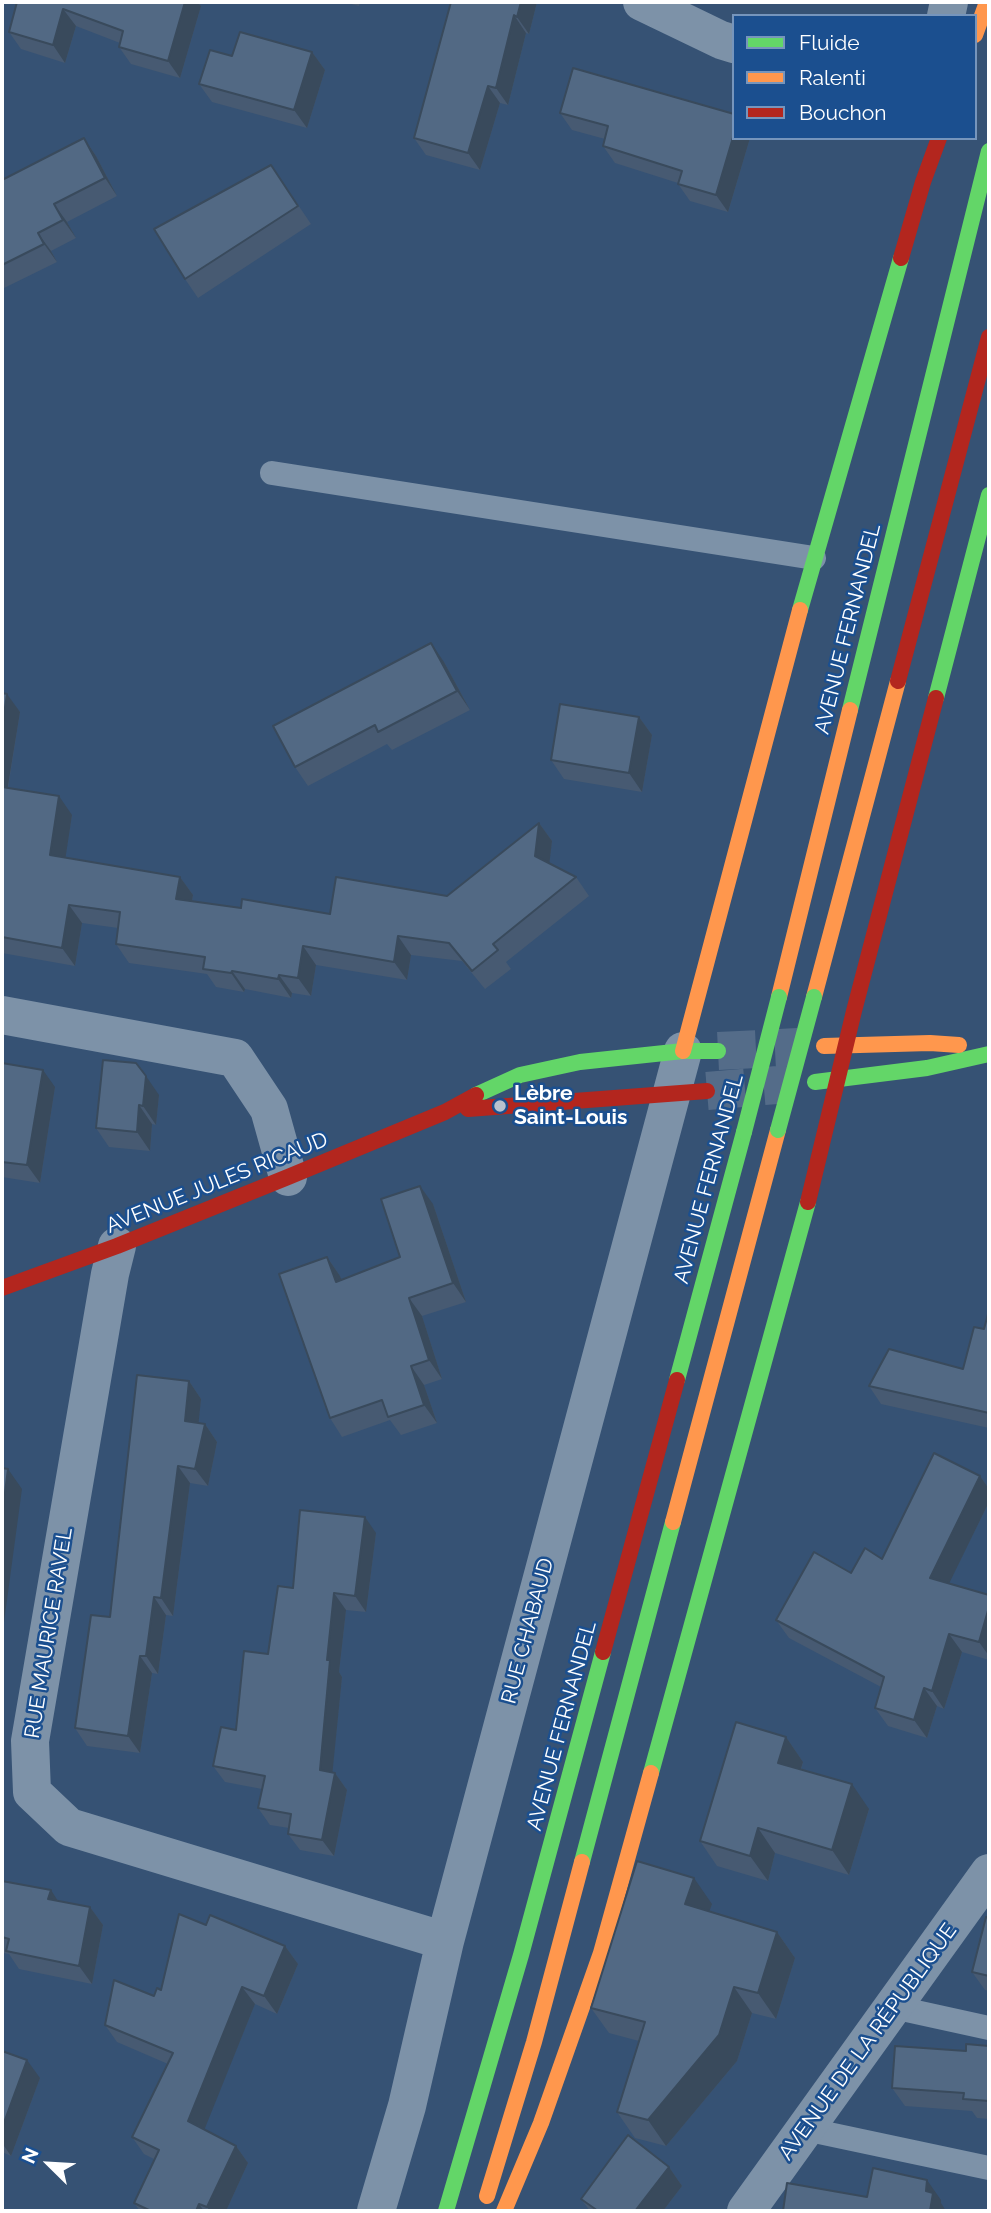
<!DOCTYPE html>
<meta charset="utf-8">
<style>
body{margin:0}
#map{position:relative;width:991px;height:2213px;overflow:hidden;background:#365274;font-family:Raleway,sans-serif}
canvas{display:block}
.frame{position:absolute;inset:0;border:4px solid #fff;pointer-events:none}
.legend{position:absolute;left:732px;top:14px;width:245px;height:126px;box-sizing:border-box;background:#1b4f8f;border:2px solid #7695bc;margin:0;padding:9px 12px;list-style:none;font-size:21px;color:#fff}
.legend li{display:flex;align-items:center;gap:14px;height:35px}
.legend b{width:35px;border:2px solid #7695bc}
.north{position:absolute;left:14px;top:2129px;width:70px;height:70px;-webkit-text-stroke:5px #1b4f8f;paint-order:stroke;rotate:294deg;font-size:19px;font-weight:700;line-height:28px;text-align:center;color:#fff}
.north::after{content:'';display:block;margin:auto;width:24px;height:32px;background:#fff;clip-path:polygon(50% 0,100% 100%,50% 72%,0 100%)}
</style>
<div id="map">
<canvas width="991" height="2213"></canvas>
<div class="frame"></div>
<ul class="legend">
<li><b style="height:9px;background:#63d668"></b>Fluide</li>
<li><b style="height:9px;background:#ff974d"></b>Ralenti</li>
<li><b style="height:9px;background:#b3261e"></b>Bouchon</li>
</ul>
<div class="north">N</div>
</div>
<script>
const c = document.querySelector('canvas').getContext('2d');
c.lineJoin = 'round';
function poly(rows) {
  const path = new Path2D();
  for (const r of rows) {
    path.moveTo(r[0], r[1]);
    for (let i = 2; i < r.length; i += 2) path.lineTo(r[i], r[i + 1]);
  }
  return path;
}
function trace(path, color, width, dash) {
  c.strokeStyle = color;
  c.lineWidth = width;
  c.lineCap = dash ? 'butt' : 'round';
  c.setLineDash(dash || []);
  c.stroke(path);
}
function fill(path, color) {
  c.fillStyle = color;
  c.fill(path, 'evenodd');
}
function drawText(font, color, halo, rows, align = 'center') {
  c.font = font + ' Raleway,sans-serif';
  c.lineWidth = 5;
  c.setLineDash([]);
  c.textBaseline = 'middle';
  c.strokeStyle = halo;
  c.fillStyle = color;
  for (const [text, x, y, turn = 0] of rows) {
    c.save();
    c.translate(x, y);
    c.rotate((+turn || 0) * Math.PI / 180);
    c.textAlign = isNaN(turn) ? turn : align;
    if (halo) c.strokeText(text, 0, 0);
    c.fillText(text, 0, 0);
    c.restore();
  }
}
const secondaryTunnel = poly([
 [718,1051,798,1047],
 [707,1091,789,1084]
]);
const lane = poly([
 [272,473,814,558],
 [893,2007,989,2028],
 [805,2129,989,2168]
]);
const street = poly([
 [642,2,721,40,734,44],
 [946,16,949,2],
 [2,1015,235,1058,269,1109,288,1177],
 [117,1246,110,1274,30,1741,32,1792,69,1827,445,1941],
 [376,2211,407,2106,445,1941,683,1051],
 [746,2211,989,1873]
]);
const fast = poly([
 [800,610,901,258],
 [936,698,989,495],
 [850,710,989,151],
 [815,1082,927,1068,989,1054],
 [476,1095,520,1075,580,1062,683,1051,718,1051],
 [677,1380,744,1132],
 [651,1773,808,1202],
 [582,1862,673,1522],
 [446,2211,521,1955,603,1652]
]);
const slow = poly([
 [975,35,987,2],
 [779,997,850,710],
 [814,997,898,681],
 [824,1046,930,1043,959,1045],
 [683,1051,800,610],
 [673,1522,778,1130],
 [487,2196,534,2042,582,1862],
 [504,2211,541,2123,601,1953,651,1773]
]);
const jam = poly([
 [901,258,923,182,939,138],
 [898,681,989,337],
 [468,1109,707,1091],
 [808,1202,854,1011,936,698],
 [2,1288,117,1246,288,1177,445,1112,476,1095],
 [603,1652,677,1380]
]);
const fastBridge = poly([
 [778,1130,814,997],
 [744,1132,779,997]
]);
const wall = poly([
 [17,2,197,2,201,6,180,78,131,64,119,47,120,43,76,26,65,63,21,49,9,32],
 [343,2,360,2,359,6],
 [451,2,537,2,529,34,526,33,508,105,500,103,480,170,426,155,414,138],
 [312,52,325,70,307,128,212,102,199,84,232,56],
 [560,113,734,138,750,138,728,212,690,201,678,184,678,183,615,163,603,146,605,139,572,130],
 [84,138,96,156,117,196,67,222,76,238,51,251,57,262,2,289,2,180],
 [271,165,311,224,198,298,185,279],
 [444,662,470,710,392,750,387,744,308,786,295,767],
 [2,693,20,712,8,788,72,815,65,858,180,877,193,895,192,901,241,908,330,914,447,896,539,823,552,841,549,863,576,877,589,896,506,962,511,969,485,989,462,961,411,955,407,980,316,965,311,996,292,993,291,998,245,989,244,992,216,987,207,974,129,963,116,944,118,928,82,923,75,966,2,953],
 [639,717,652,735,642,792,564,779,551,760],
 [2,1063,55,1087,40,1183,2,1177],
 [159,1095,156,1125,152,1124,150,1151,109,1147,96,1128],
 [433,1204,466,1302,422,1316,442,1379,424,1385,437,1423,401,1435,390,1420,342,1437,330,1418,327,1257,340,1276,341,1280,400,1257],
 [989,1314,989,1428,881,1404,869,1386,963,1369,984,1329],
 [189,1381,201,1399,198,1423,205,1424,217,1442,208,1486,190,1483,173,1616,166,1615,158,1674,152,1673,140,1753,87,1746,75,1728,110,1617],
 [980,1476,989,1489,989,1502,949,1583,989,1595,989,1660,962,1652,944,1709,937,1706,927,1738,888,1726,875,1708,881,1687,789,1638,776,1620,851,1573,882,1559],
 [376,1533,366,1612,346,1610,339,1672,342,1677,332,1773,335,1773,347,1790,334,1856,300,1850,288,1834,289,1828,270,1825,258,1808,262,1789,225,1782,213,1766,236,1730,268,1654,293,1588],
 [786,1737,803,1762,801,1770,869,1809,849,1875,775,1853,768,1881,717,1866,700,1841],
 [2,1881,58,1901,90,1907,103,1925,92,1984,19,1969,9,1954,3,1953,2,1951],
 [712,1904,709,1911,777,1932,795,1958,776,2019,752,2013,737,2061,666,2146,635,2138,617,2112,639,2041,609,2033,591,2008],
 [989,1918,989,1991,985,1990,972,1972],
 [206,1925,285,1946,298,1964,277,2014,255,2004,204,2129,236,2146,248,2163,226,2211,140,2211,134,2203,154,2159,144,2154,132,2137,168,2064,117,2042,105,2025,154,1996,161,1990],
 [989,2046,989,2119,977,2118,972,2111,905,2106,892,2088,966,2051],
 [2,2051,40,2078,11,2156,2,2152],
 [669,2167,682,2186,663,2211,590,2211,581,2199]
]);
const shadedWall = poly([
 [185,2,197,2,201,6,180,78,168,61],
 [521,2,537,2,529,34,517,17],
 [63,9,76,26,65,63,53,45],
 [514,15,526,33,508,105,496,88],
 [312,52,325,70,307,128,294,110],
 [488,86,500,103,480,170,468,153],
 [734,134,734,138,750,138,728,212,716,195],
 [84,138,96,156,117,196,105,178],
 [54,204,67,222,76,238,63,220],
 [38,233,51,251,57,262,44,244],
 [431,643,444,662,470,710,457,691],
 [7,694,20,712,5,804,2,799,2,728],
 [639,717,652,735,642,792,629,773],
 [59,796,72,815,63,874,50,855],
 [539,823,552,841,548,875,535,856],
 [180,877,193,895,189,917,176,899],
 [69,905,82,923,75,966,62,948],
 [398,936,411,955,407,980,394,962],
 [303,946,316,965,311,996,298,978],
 [232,971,245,989,244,992,231,973],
 [279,975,292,993,291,998,278,979],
 [43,1070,55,1087,40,1183,27,1165],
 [146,1076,159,1095,156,1125,143,1106],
 [139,1105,152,1124,150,1151,137,1132],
 [420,1186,433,1204,466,1302,453,1283],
 [327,1257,340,1276,349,1300,336,1282],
 [409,1298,422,1316,442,1379,429,1360],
 [411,1366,424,1385,437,1423,424,1405],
 [189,1381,201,1399,197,1438,185,1421],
 [205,1424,217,1442,208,1486,195,1469],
 [178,1466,190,1483,173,1616,161,1598],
 [8,1469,22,1489,2,1637,2,1516],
 [980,1476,989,1489,989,1502,943,1596,930,1578],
 [365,1517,376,1533,366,1612,355,1596],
 [334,1593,346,1610,339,1672,342,1677,331,1787,320,1770,327,1660],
 [154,1597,166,1615,158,1674,146,1656],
 [989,1607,989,1656,979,1642],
 [949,1634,962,1652,944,1709,932,1691],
 [140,1656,152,1673,140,1753,128,1736],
 [924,1688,937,1706,927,1738,914,1720],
 [786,1737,803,1762,795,1788,778,1763],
 [335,1773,347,1790,334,1856,322,1840],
 [852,1784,869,1809,849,1875,832,1850],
 [758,1828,775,1853,768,1881,750,1856],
 [694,1878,712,1904,703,1929,685,1904],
 [51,1890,63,1909,48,1899],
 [90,1907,103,1925,92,1984,79,1966],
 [777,1932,795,1958,776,2019,758,1993],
 [285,1946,298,1964,277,2014,264,1996],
 [242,1987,255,2004,201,2138,188,2121],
 [734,1987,752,2013,737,2061,666,2146,648,2120],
 [27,2060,40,2078,11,2156,2,2143,2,2128],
 [236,2146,248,2163,226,2211,210,2211,207,2207],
 [669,2167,682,2186,663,2211,635,2211],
 [927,2180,941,2200,941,2203,946,2211,930,2211,926,2191],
 [199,2204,204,2211,196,2211]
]);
const building = poly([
 [17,2,185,2,168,61,119,47,123,31,63,9,53,45,9,32,17,2],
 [451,2,521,2,517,17,514,15,496,88,488,86,468,153,414,138,451,2],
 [240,32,312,52,294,110,199,84,210,50,232,56,240,32],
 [573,68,734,114,734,134,716,195,678,184,682,171,603,146,608,126,560,113,573,68],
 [84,138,105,178,54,204,63,220,38,233,44,244,2,265,2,180,84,138],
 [271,165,298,206,185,279,154,229,271,165],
 [431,643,457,691,378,732,375,725,295,767,273,726,431,643],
 [2,693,7,694,2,728,2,693],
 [560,704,639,717,629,773,551,760,560,704],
 [2,787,59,796,50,855,180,877,176,899,241,908,242,899,330,914,336,877,447,896,539,823,535,856,576,877,493,944,498,950,472,971,449,943,398,936,394,962,303,946,298,978,279,975,278,979,232,971,231,973,203,969,205,957,116,944,120,912,69,905,62,948,2,937,2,787],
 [103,1060,136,1063,146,1076,143,1106,139,1105,137,1132,96,1128,103,1060],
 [2,1063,43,1070,27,1165,2,1162,2,1063],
 [420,1186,453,1283,409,1298,429,1360,411,1366,424,1405,388,1417,382,1400,330,1418,279,1274,327,1257,336,1282,400,1257,381,1199,420,1186],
 [988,1314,989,1314,989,1413,869,1386,889,1349,963,1369,974,1327,984,1329,988,1314],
 [137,1375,189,1381,185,1421,205,1424,195,1469,178,1466,161,1598,154,1597,146,1656,140,1656,128,1736,75,1728,91,1615,110,1617,137,1375],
 [934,1453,980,1476,930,1578,989,1595,989,1607,979,1642,949,1634,932,1691,924,1688,914,1720,875,1708,884,1677,776,1620,814,1552,851,1573,865,1548,882,1559,934,1453],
 [2,1468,8,1469,2,1516,2,1468],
 [300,1510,365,1517,355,1596,334,1593,327,1660,330,1660,320,1770,335,1773,322,1840,288,1834,291,1814,258,1808,265,1776,213,1766,221,1727,236,1730,244,1651,268,1654,278,1586,293,1588,300,1510],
 [736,1722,786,1737,778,1763,852,1784,832,1850,758,1828,750,1856,700,1841,736,1722],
 [637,1861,694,1878,685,1904,777,1932,758,1993,734,1987,719,2035,648,2120,617,2112,645,2022,591,2008,637,1861],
 [2,1881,51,1890,48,1899,90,1907,79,1966,6,1951,9,1939,2,1937,2,1881],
 [179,1914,206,1925,210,1915,285,1946,264,1996,242,1987,188,2121,236,2146,207,2207,199,2204,196,2211,151,2211,134,2203,159,2150,132,2137,173,2053,105,2025,114,1980,154,1996,157,1988,161,1990,179,1914],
 [986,1917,989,1918,989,1976,972,1972,986,1917],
 [966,2044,989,2046,989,2101,963,2099,964,2093,892,2088,895,2046,966,2051,966,2044],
 [2,2051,27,2060,2,2128,2,2051],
 [628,2135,669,2167,635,2211,598,2211,581,2199,628,2135],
 [873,2168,927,2180,926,2191,933,2193,930,2211,783,2211,787,2183,867,2197,873,2168]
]);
const markers = [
 [500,1106,7,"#b9c2ce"]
];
const streetNames = [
 ["AVENUE FERNANDEL",848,629,-76],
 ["AVENUE FERNANDEL",709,1179,-75],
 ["AVENUE JULES RICAUD",217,1183,-22],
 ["RUE CHABAUD",528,1631,-75],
 ["RUE MAURICE RAVEL",49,1633,-81],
 ["AVENUE FERNANDEL",562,1726,-75],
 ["AVENUE DE LA RÉPUBLIQUE",868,2042,-54]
];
const poiNames = [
 ["Lèbre",514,1094],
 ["Saint-Louis",514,1118]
];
trace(secondaryTunnel, '#546c89', 38, [38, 19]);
trace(lane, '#7d92a8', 24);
trace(street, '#7d92a8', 38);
trace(fast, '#63d668', 16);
trace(slow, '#ff974d', 16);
trace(jam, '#b3261e', 16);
trace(fastBridge, '#63d668', 16);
fill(wall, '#475a72');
fill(shadedWall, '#394a5c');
fill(building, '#526984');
trace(building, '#394a5c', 2);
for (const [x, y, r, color] of markers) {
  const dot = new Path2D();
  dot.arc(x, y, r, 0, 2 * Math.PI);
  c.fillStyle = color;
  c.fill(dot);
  trace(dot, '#1b4f8f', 2.5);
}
drawText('21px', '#fff', '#1b4f8f', streetNames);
drawText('bold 21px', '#fff', '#1b4f8f', poiNames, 'left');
</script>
